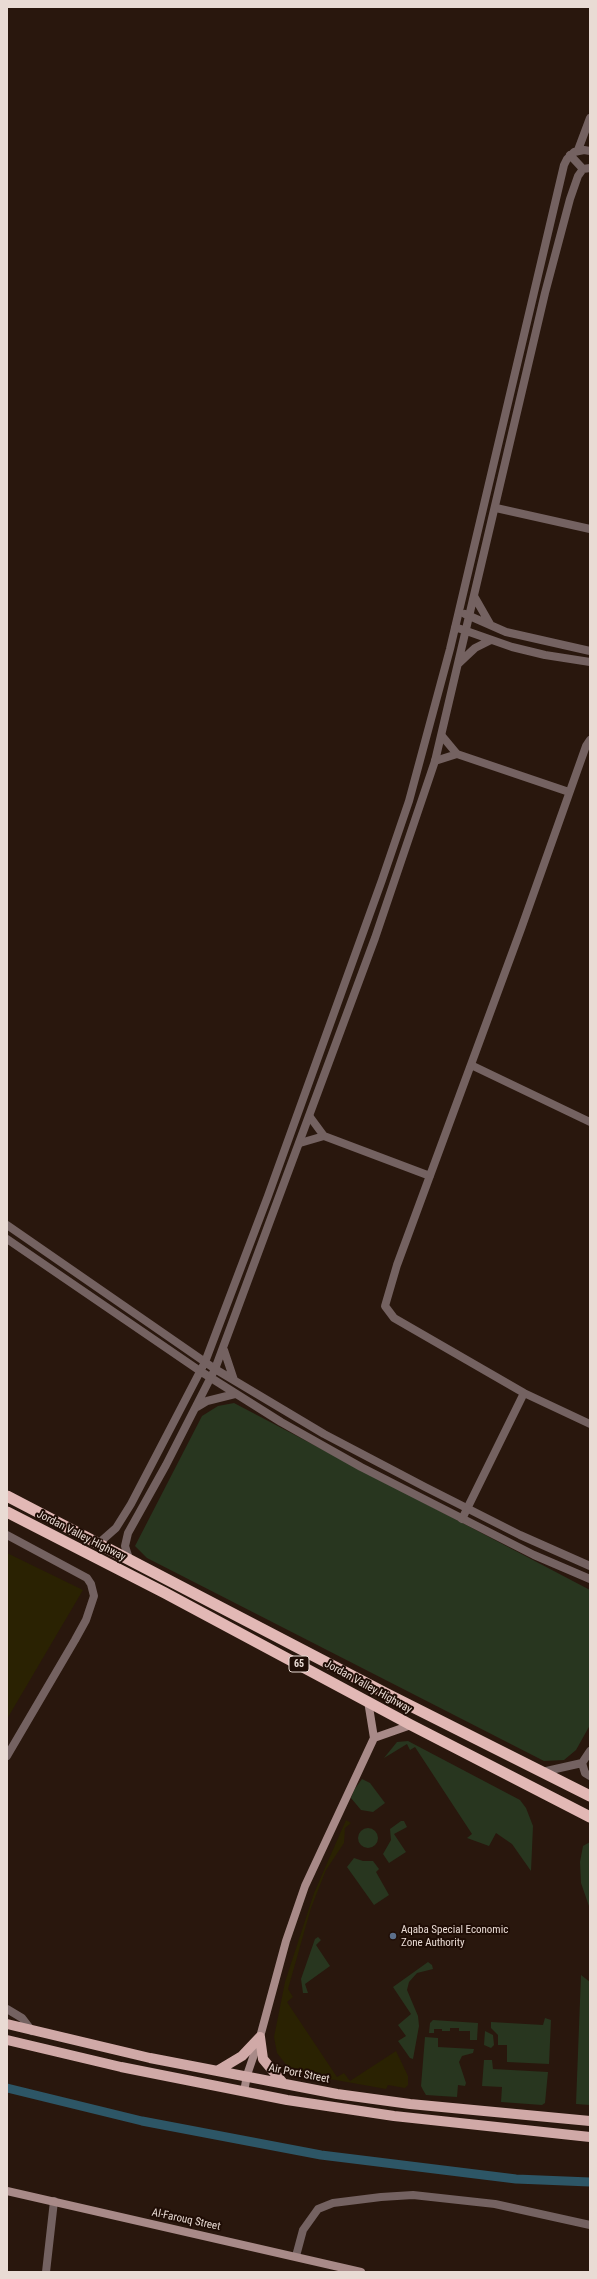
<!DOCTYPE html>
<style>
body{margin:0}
#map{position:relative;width:597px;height:2279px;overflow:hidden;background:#29170d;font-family:"Roboto Condensed",sans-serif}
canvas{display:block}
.frame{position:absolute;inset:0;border:8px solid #e9dbd4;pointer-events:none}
</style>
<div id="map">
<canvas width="597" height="2279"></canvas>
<div class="frame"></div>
</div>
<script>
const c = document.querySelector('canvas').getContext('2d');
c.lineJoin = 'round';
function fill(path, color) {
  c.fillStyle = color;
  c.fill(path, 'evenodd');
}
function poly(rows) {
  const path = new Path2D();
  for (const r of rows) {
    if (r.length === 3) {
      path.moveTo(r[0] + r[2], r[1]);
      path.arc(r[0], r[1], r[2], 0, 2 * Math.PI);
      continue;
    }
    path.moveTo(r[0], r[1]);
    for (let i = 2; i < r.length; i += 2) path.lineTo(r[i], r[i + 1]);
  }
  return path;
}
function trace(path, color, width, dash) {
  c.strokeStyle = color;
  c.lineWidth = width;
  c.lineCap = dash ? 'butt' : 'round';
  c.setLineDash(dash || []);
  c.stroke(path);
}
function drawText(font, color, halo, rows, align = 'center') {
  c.font = font + ' "Roboto Condensed",sans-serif';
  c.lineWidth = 4;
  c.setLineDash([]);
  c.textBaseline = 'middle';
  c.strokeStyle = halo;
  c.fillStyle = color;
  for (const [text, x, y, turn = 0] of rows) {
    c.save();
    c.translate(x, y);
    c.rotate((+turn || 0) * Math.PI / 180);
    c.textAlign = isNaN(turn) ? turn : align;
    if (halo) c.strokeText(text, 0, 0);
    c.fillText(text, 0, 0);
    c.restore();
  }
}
const green = poly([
 [234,1403,590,1590,590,1725,576,1750,564,1760,544,1761,147,1558,135,1546,202,1416,218,1406],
 [408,1741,520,1800,526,1808,533,1826,531,1871,512,1844,496,1833,489,1846,467,1838,472,1834,415,1747,410,1750,407,1744,384,1758,397,1742],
 [362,1779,370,1783,385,1803,373,1812,361,1810,351,1798,354,1790],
 [401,1821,404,1821,407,1827,394,1834,406,1852,389,1863,383,1854,391,1840,390,1829],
 [368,1838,10],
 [590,1842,590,1909,581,1883,580,1862,583,1846],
 [354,1858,363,1861,373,1861,379,1869,376,1872,389,1895,374,1905,347,1867],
 [318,1937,321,1940,316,1945,330,1966,305,1984,308,1993,303,1993,301,1979,315,1939],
 [428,1962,432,1965,433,1969,417,1973,409,1982,407,1990,418,2016,419,2026,413,2059,410,2058,398,2041,406,2036,398,2025,411,2014,393,1987],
 [581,1975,590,1982,590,2105,576,2104],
 [545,2018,551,2020,549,2064,507,2062,507,2045,498,2045,498,2035,491,2028,491,2022,543,2025],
 [433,2020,478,2023,477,2040,470,2040,470,2031,459,2031,459,2028,450,2028,450,2031,442,2031,442,2029,434,2029,434,2033,429,2033,430,2023],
 [485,2031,493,2035,494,2045,491,2048,484,2045],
 [425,2037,438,2038,438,2047,474,2049,473,2053,462,2056,459,2062,466,2083,465,2086,458,2085,457,2097,426,2095,423,2090,421,2086],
 [484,2060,492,2060,493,2069,548,2072,545,2103,542,2105,501,2102,502,2087,482,2086]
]);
const sand = poly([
 [7,1553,83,1590,7,1719],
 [346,1820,351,1823,345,1828,344,1843,326,1870,311,1908,288,1989,293,1997,287,2002,337,2077,344,2073,350,2081,396,2051,408,2076,408,2085,405,2088,388,2085,386,2089,302,2074,288,2067,277,2053,274,2037,285,1982,314,1893]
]);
const canal = poly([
 [7,2088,142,2121,321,2155,516,2179,590,2182]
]);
const minor = poly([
 [496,508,590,529],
 [442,736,457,754,569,792],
 [590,740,586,746,521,929,397,1265,385,1306,394,1318,524,1393,590,1424],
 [435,761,457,754],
 [471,1065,590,1122],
 [310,1117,324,1136,430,1176],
 [300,1143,324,1136],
 [7,1225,205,1362],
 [7,1239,200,1371],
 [462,1519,524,1393],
 [7,1535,87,1578,91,1584,94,1596,86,1620,75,1640,7,1756],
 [7,2009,22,2018,32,2031],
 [296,2256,303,2230,318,2209,333,2203,381,2197,413,2195,495,2204,590,2225],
 [46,2272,54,2201]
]);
const tertiary = poly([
 [578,150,590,118],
 [570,155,583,169],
 [590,168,583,169,578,176,570,199,545,293,435,761,375,938,215,1369,324,1434,425,1487,520,1535,590,1566],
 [474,596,490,624],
 [465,614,506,632,590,651],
 [455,627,512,647,545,655,590,662],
 [459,663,475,648,491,640],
 [224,1350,234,1380],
 [200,1371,281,1422,361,1467,534,1555,590,1579],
 [197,1407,207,1401,235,1394],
 [99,1543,116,1528,131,1504,205,1362,268,1196,382,880,409,801,450,649,564,165,567,159,574,152,584,150,590,151],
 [129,1559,125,1546,128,1533,166,1465,215,1369,205,1362],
 [590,1751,582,1763,585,1773,590,1776],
 [542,1772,582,1763]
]);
const secondary = poly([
 [374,1738,411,1725],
 [244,2092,247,2075,260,2037,286,1941,305,1886,374,1738,368,1701],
 [7,2191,361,2272]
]);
const primary = poly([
 [7,2024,150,2058,337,2094,410,2104,590,2121],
 [260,2037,263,2059,283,2083],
 [7,2040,121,2067,287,2100,394,2116,590,2137],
 [217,2071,242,2056,260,2037]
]);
const trunk = poly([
 [7,1496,387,1694,590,1796],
 [7,1512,165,1593,411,1725,590,1817]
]);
const markers = [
 [393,1936,4,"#5c6f8a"]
];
const shields = [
 [299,1664,20]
];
const shieldNames = [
 ["65",299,1664]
];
const streetNames = [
 ["Jordan Valley Highway",81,1536,27],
 ["Jordan Valley Highway",368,1687,29],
 ["Air Port Street",299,2074,11],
 ["Al-Farouq Street",186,2220,12]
];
const poiNames = [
 ["Aqaba Special Economic",401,1930],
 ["Zone Authority",401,1943]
];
fill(green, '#28361f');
fill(sand, '#2a2202');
trace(canal, '#2d5666', 9);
trace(minor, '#746261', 8);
trace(tertiary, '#746261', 8);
trace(secondary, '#a88a88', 8);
trace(primary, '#d0a9a7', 10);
trace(trunk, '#e2b8b5', 11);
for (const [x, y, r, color] of markers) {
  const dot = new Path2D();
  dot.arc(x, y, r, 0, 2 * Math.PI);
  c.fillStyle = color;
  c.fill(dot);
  trace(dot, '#1f0d05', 1.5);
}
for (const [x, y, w] of shields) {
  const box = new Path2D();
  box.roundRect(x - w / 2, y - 8, w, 16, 3);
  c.fillStyle = '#1f0d05';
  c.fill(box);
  trace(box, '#e9dbd4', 1);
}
drawText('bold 10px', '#e9dbd4', null, shieldNames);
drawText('11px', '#e9dbd4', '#1f0d05', streetNames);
drawText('11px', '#e9dbd4', '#1f0d05', poiNames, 'left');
</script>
